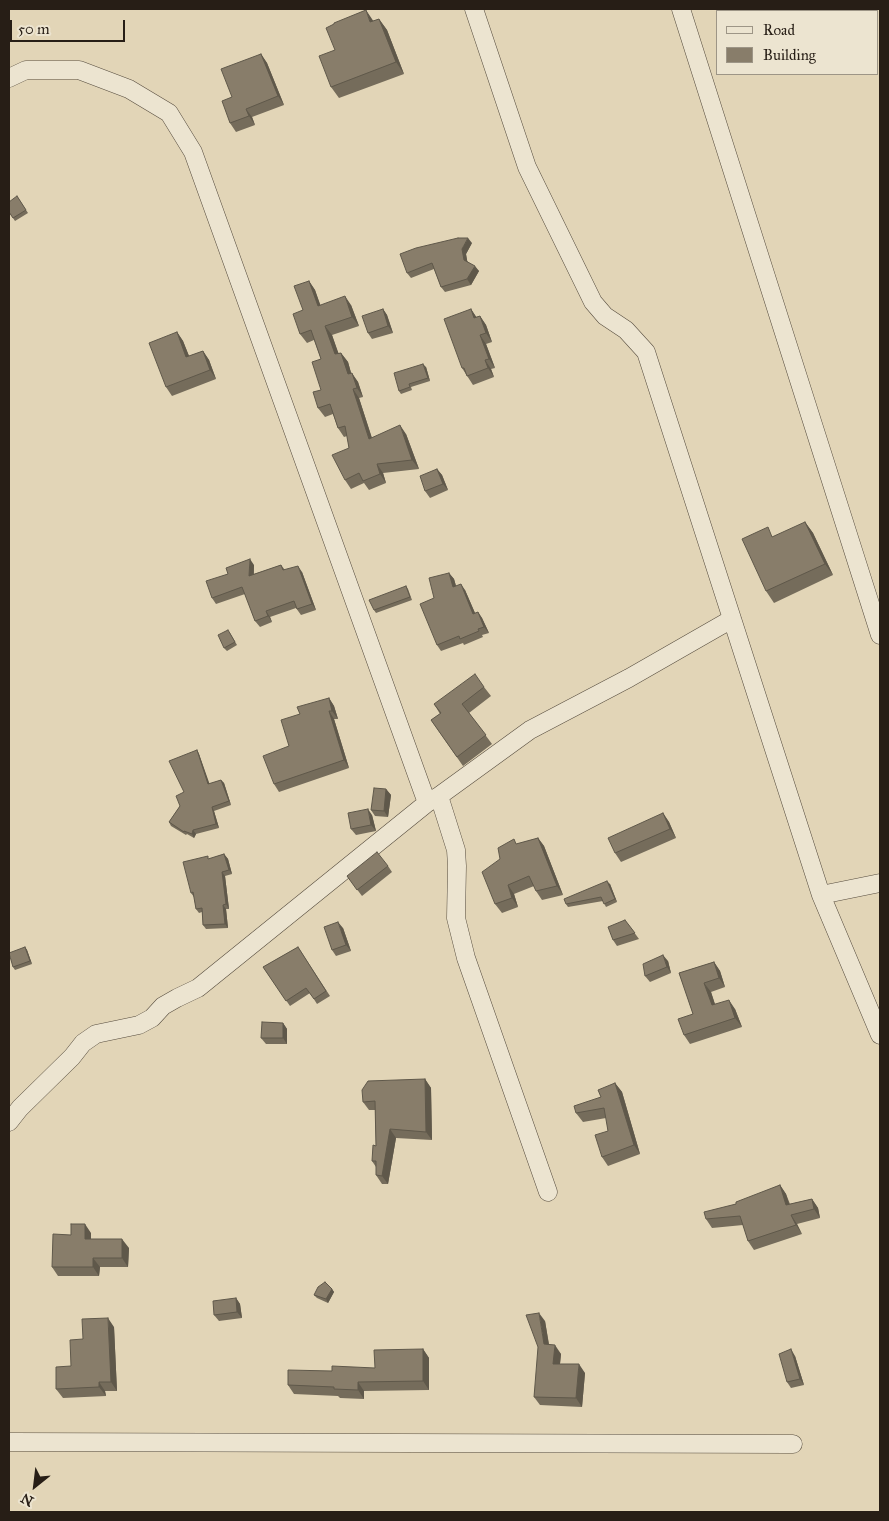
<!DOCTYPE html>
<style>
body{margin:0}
#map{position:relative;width:889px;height:1521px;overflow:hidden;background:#e2d5b7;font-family:"IM FELL Great Primer",serif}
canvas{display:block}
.frame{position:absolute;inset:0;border:10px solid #271e16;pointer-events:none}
.legend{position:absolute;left:716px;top:10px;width:162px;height:65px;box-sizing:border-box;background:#ece4d0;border:1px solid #9d9586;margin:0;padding:6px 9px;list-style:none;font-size:15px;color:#271e16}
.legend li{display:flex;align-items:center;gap:10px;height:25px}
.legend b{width:25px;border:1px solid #9d9586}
.north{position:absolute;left:10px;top:1461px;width:50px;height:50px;-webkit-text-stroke:4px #ece4d0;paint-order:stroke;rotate:209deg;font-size:14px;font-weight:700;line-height:20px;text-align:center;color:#271e16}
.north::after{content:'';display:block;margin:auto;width:18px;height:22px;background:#271e16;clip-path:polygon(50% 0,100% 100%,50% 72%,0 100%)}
.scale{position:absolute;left:10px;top:20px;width:115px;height:22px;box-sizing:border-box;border:2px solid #271e16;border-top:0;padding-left:6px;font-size:15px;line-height:18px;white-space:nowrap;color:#271e16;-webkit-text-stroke:4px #ece4d0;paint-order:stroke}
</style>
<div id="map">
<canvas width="889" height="1521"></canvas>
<div class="frame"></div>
<ul class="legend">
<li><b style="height:6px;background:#ece4d0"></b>Road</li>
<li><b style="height:14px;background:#887d6a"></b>Building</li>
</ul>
<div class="north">N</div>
<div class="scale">50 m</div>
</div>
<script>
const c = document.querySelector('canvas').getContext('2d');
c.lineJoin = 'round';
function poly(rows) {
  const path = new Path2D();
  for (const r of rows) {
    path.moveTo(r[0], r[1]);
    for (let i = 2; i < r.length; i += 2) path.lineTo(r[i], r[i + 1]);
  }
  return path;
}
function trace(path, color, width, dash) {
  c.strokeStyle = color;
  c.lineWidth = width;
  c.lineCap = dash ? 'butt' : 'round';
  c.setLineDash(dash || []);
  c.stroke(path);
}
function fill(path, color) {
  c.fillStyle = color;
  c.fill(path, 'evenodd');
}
const minor = poly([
 [474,9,527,167,593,302,605,316,626,330,646,352,821,895,880,1035],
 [681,9,880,635],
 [9,78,26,70,79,70,129,89,169,113,193,152,427,803],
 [439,796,456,850,457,866,456,918,466,958,548,1192],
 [821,895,880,883],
 [9,1122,20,1108,72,1057,83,1043,96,1034,139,1025,152,1018,163,1006,177,998,198,988,427,803,439,796,530,730,629,678,732,619],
 [9,1442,793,1444]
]);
const wall = poly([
 [379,19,387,30,404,74,339,98,331,87,335,50,373,21],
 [261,54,267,63,284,105,252,117,255,125,236,132,230,123,232,97],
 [17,196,28,213,15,221,9,212],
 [472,243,466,254,467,261,479,271,471,285,445,292,441,287,434,269,411,278,407,273],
 [309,281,315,290,320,305,351,305,359,326,332,335,338,353,341,353,348,362,351,373,358,382,363,397,359,398,372,438,406,434,419,469,383,473,386,483,369,490,364,483,351,489,345,480,349,448,347,436,344,437,338,428,333,414,325,417,318,408,321,390,321,359,314,340,307,343,300,334,303,310],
 [383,309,387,315,393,333,372,339,368,333],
 [471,309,476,317,480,316,486,325,492,342,486,344,495,368,491,369,494,377,473,385,462,368],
 [177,332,183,341,189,356,203,351,209,360,216,379,172,396,166,387],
 [426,367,430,381,411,387,412,390,401,394,399,391],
 [437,469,442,475,448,490,430,498,425,491],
 [805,522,813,533,833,575,774,603,766,591],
 [254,565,254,574,281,565,285,570,302,572,316,610,301,615,296,608,270,617,272,622,260,627,255,621,245,594,216,604,212,598],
 [449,573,454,579,456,586,465,590,475,613,478,612,482,618,489,633,482,635,483,637,464,645,463,643,441,651,437,645,434,598],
 [406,586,408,589,412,600,376,613,374,610],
 [230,633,237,645,227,651,224,648],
 [484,687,491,696,469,713,492,744,463,766,431,720,440,714,434,704],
 [329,698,334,706,338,719,334,719,349,768,279,792,274,784,289,746,300,714],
 [197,750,199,754,209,784,221,780,224,783,231,805,214,811,219,828,196,834,194,838,187,834,186,835,171,826,169,822,180,806],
 [386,789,391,795,388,817,375,816,371,810],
 [663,813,669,822,676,838,621,862,615,853],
 [372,815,376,831,356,835,351,829],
 [538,838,544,846,563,895,542,900,536,891,534,886,514,894,518,907,502,913,495,904,500,859,517,844],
 [224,854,228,859,232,874,225,876,229,909,226,909,228,928,206,929,203,925,202,912,199,913,196,909,194,897,191,893,209,859],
 [388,866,392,872,362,896,347,876],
 [610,884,617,902,606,907,603,901,568,907,566,904],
 [625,920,639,939,617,946,613,940],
 [343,928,351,951,336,956,332,950],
 [25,947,27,950,32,964,15,970,13,967],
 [298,947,330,996,317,1004,310,993,290,1006,263,967],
 [668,961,671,973,650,982,645,976],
 [714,962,720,971,725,987,711,992,715,1004,735,1009,742,1027,690,1044,684,1035,693,1014,679,973],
 [283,1023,287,1029,287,1044,266,1044,261,1038],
 [425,1079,431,1088,432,1140,396,1138,388,1184,382,1184,376,1175,376,1167,372,1161,376,1146,375,1110,369,1110,363,1102],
 [615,1083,622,1092,640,1154,608,1166,602,1157,608,1131,606,1118,583,1122,576,1113,601,1097],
 [780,1185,786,1194,790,1204,812,1199,818,1208,820,1218,797,1224,802,1234,754,1250,748,1241,743,1225,712,1228,706,1219,736,1204],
 [91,1233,91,1239,129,1248,128,1267,100,1267,99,1276,58,1276,52,1267,71,1235],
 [332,1289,334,1292,328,1303,317,1298,314,1295],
 [236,1298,240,1304,242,1318,219,1321,214,1315],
 [545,1321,549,1344,561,1354,560,1364,585,1373,582,1407,540,1405,534,1397],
 [114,1327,117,1391,105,1391,106,1396,63,1398,56,1389,71,1366,83,1339],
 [423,1349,429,1358,429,1390,364,1391,364,1399,340,1398,338,1396,294,1394,288,1385,332,1371,375,1368],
 [795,1356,804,1385,791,1388,787,1382]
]);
const shadedWall = poly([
 [366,10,374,22,370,22],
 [379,19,387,30,404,74,396,62],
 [261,54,267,63,284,105,278,96],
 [246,109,252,117,255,125,249,116],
 [468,238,472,243,466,254,468,265,464,260,462,249],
 [475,266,479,271,471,285,467,279],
 [309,281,315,290,324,315,318,306],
 [345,296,351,305,359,326,352,317],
 [383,309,387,315,393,333,388,326],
 [471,309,477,318,474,318],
 [480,316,486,325,492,342,486,333],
 [325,326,332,335,342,363,335,354],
 [177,332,183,341,193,366,186,357],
 [480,335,486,344,495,368,489,359],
 [203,351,209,360,216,379,210,370],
 [341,353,348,362,354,383,348,374],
 [485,360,491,369,494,377,488,368],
 [423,364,426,367,430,381,428,378],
 [352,373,358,382,363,397,357,388],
 [353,389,359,398,375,448,369,439],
 [400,425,406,434,419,469,412,460],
 [377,464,383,473,386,483,380,474],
 [437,469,442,475,448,490,443,484],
 [805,522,813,533,833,575,825,564],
 [250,559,254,565,253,582,249,576],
 [298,566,302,572,316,610,312,604],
 [449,573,454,579,458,593,453,587],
 [461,584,465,590,478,620,473,614],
 [266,611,270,617,272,622,268,616],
 [478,612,482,618,489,633,484,627],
 [329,698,334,706,338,719,332,711],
 [329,711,334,719,349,768,344,760],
 [197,750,199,754,211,788,208,784],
 [221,780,224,783,231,805,229,801],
 [386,789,391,795,388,817,384,811],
 [212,807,214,811,219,828,216,824],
 [368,809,372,815,376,831,371,825],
 [663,813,669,822,676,838,670,829],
 [193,830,196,834,194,838,192,834],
 [538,838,544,846,563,895,557,886],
 [224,854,228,859,232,874,229,870],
 [222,872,225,876,229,909,226,904],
 [607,881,610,884,617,902,615,899],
 [508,885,514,894,518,907,512,898],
 [223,905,226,909,228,928,225,924],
 [338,922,343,928,351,951,346,945],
 [25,947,27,950,32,964,30,961],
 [663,955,668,961,671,973,667,967],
 [714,962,720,971,725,987,719,978],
 [704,983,711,992,718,1014,712,1005],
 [729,1000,735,1009,742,1027,735,1018],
 [283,1023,287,1029,287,1044,283,1038],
 [425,1079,431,1088,432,1140,426,1132],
 [615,1083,622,1092,640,1154,634,1145],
 [390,1129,396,1138,388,1184,382,1176],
 [780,1185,786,1194,792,1213,786,1205],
 [812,1199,818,1208,820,1218,814,1209],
 [791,1215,797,1224,802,1234,796,1225],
 [85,1224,91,1233,91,1248,85,1239],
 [122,1239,129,1248,128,1267,122,1258],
 [93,1258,100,1267,99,1276,93,1267],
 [332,1289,334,1292,328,1303,326,1299],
 [236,1298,240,1304,242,1318,237,1312],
 [539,1313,545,1321,550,1352,544,1344],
 [108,1318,114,1327,117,1391,111,1382],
 [555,1345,561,1354,559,1373,553,1364],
 [423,1349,429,1358,429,1390,423,1381],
 [791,1349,795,1356,804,1385,800,1379],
 [579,1364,585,1373,582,1407,576,1398],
 [99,1382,105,1391,106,1396,99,1387],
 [358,1382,364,1391,364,1399,358,1390]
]);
const building = poly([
 [366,10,370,22,379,19,396,62,331,87,319,56,335,50,326,28,334,24,334,23,366,10],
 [261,54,278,96,246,109,249,116,230,123,222,101,232,97,221,69,261,54],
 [17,196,26,210,13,218,9,212,9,202,17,196],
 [458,238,468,238,462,249,464,260,475,266,467,279,441,287,432,263,407,273,400,254,416,248,458,238],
 [309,281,318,306,345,296,352,317,325,326,335,354,341,353,348,374,352,373,357,388,353,389,369,439,400,425,412,460,377,464,380,474,363,481,359,473,345,480,332,455,349,448,345,426,338,428,330,404,318,408,313,392,321,390,312,362,321,359,311,330,300,334,293,314,303,310,294,286,309,281],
 [383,309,388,326,368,333,362,316,383,309],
 [471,309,474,318,480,316,486,333,480,335,489,359,485,360,488,368,467,376,464,368,462,368,444,319,471,309],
 [177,332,186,357,203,351,210,370,166,387,149,343,177,332],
 [423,364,428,378,409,384,410,387,399,391,394,373,423,364],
 [437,469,443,484,425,491,420,476,437,469],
 [805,522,825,564,766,591,742,539,768,527,772,537,805,522],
 [250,559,249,576,281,565,283,570,298,566,312,604,297,609,294,601,266,611,268,616,255,621,242,587,212,598,206,581,228,574,226,568,250,559],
 [449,573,453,587,461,584,473,614,478,612,484,627,478,629,479,631,460,639,459,636,437,645,420,604,434,598,429,578,449,573],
 [406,586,410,597,374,610,369,600,406,586],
 [228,630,235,642,224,648,218,635,228,630],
 [475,674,484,687,462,704,486,735,457,757,431,720,441,713,434,704,475,674],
 [329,698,332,711,329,711,344,760,274,784,263,756,289,746,281,720,300,714,297,707,329,698],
 [197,750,208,784,221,780,229,801,212,807,216,824,193,830,192,834,184,831,184,832,169,822,180,806,176,796,184,792,169,761,197,750],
 [374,788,386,789,384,811,371,810,374,788],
 [368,809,371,825,351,829,348,813,368,809],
 [663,813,670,829,615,853,608,838,663,813],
 [538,838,557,886,536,891,529,876,508,885,512,898,495,904,482,872,500,859,498,848,514,839,516,844,538,838],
 [377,852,388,866,357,890,347,876,377,852],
 [224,854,229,870,222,872,226,904,223,905,225,924,203,925,202,908,196,909,193,892,191,893,183,862,208,856,208,859,224,854],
 [607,881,615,899,604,904,601,897,566,904,564,899,607,881],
 [625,920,635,933,613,940,608,927,625,920],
 [338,922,346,945,332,950,324,927,338,922],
 [25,947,30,961,13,967,9,953,25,947],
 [298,947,326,991,314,999,306,988,286,1001,263,967,298,947],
 [663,955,667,967,645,976,643,964,663,955],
 [714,962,719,978,704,983,712,1005,729,1000,735,1018,684,1035,678,1019,693,1014,679,973,714,962],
 [262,1022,283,1023,283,1038,261,1038,262,1022],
 [425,1079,426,1132,390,1129,382,1176,376,1175,376,1161,372,1161,373,1145,376,1146,375,1101,363,1102,362,1090,368,1081,425,1079],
 [615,1083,634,1145,602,1157,595,1135,608,1131,604,1108,576,1113,574,1106,601,1097,598,1090,615,1083],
 [780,1185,786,1205,812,1199,814,1209,791,1215,796,1225,748,1241,740,1216,706,1219,704,1212,736,1204,736,1202,780,1185],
 [71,1224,85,1224,85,1239,122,1239,122,1258,93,1258,93,1267,52,1267,53,1234,71,1235,71,1224],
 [325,1282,332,1289,326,1299,314,1295,318,1287,325,1282],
 [236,1298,237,1312,214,1315,213,1301,236,1298],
 [539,1313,544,1344,555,1345,553,1364,579,1364,576,1398,534,1397,538,1347,526,1315,539,1313],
 [108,1318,111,1382,99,1382,99,1387,56,1389,56,1367,71,1366,70,1340,83,1339,82,1319,108,1318],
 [423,1349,423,1381,358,1382,358,1390,334,1389,334,1387,288,1385,288,1370,332,1371,332,1366,375,1368,374,1350,423,1349],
 [791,1349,800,1379,787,1382,779,1354,791,1349]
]);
trace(minor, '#564c3e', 19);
trace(minor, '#ece4d0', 18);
fill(wall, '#756c5b');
fill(shadedWall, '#5f584a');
fill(building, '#887d6a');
trace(building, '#5f584a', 1);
</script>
